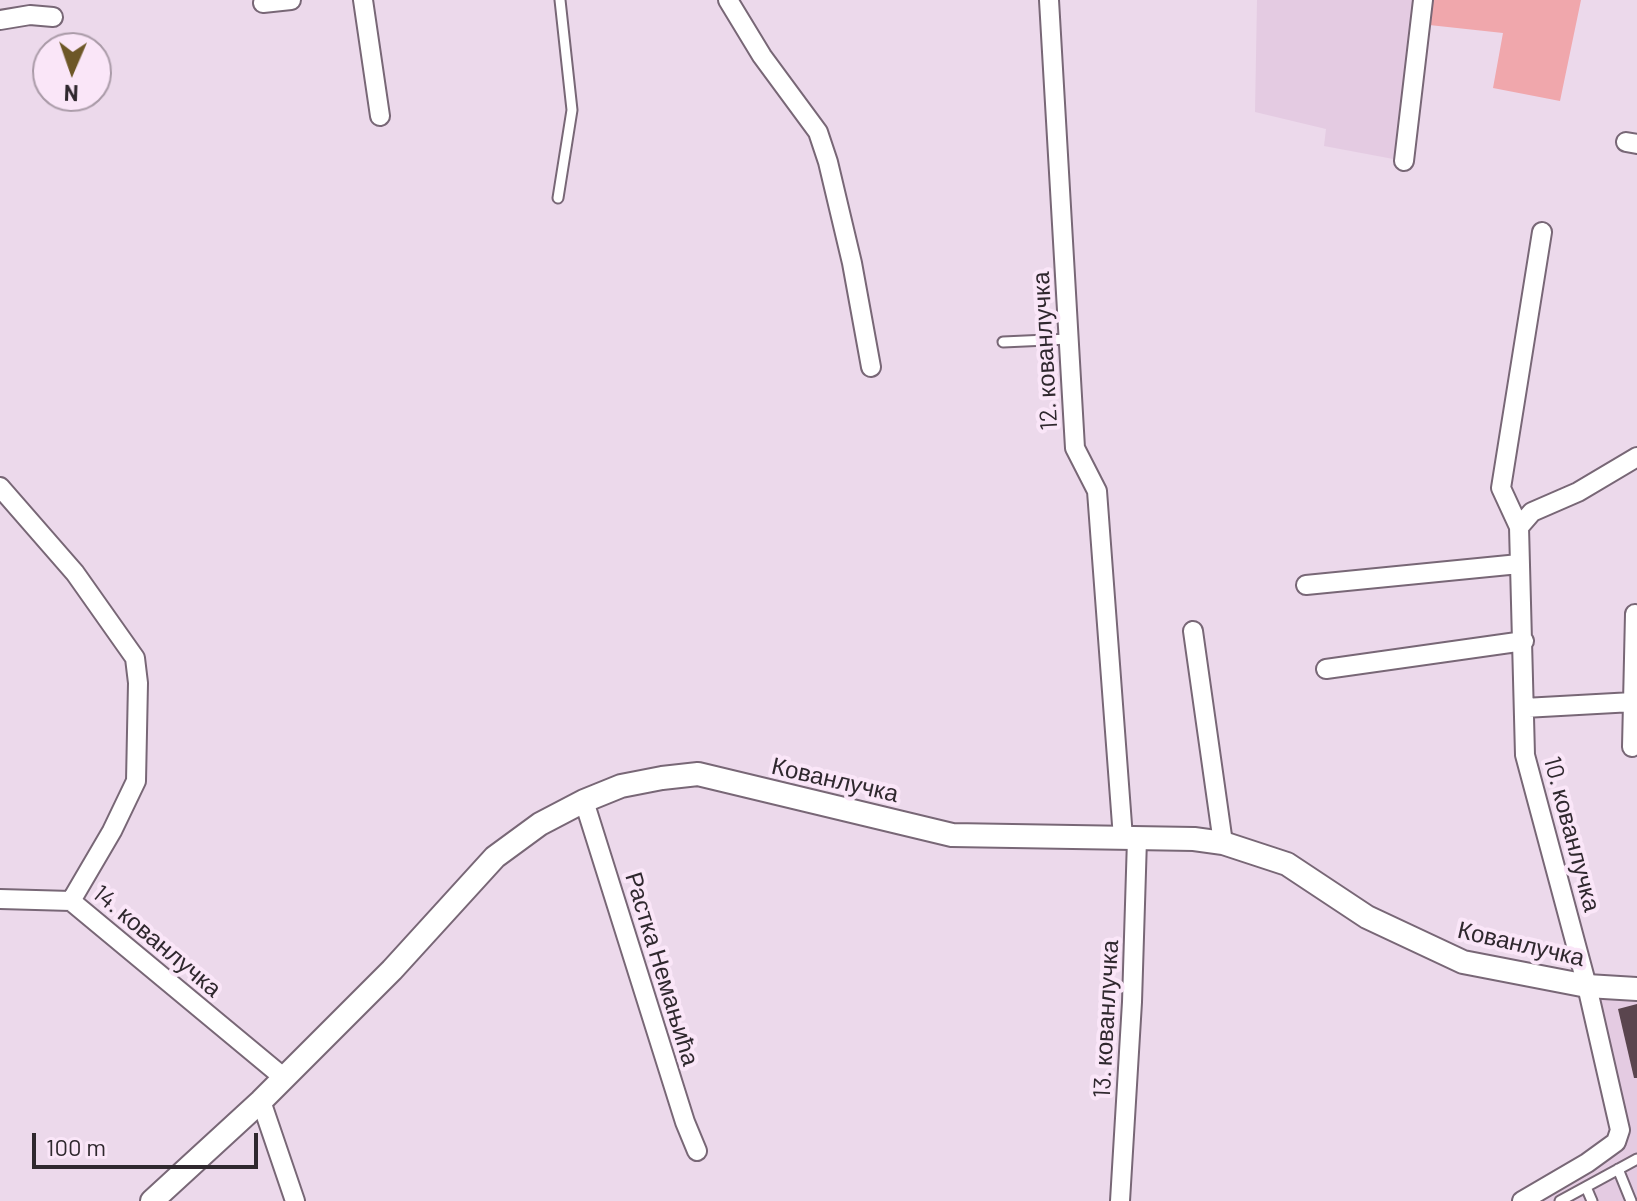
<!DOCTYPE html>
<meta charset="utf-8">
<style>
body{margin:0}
#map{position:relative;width:1637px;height:1201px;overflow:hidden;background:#ecd9eb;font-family:Barlow,sans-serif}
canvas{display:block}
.north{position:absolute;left:32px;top:32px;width:80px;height:80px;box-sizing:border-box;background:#fae6f8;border:2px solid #a99aa7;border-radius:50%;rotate:182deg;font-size:22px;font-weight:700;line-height:32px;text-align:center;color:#2f282e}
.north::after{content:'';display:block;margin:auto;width:28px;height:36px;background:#6d5727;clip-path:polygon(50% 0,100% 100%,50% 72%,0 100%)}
.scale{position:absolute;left:32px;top:1133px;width:226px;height:36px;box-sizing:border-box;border:4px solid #2f282e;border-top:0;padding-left:10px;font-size:24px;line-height:28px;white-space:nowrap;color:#2f282e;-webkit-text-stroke:6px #fae6f8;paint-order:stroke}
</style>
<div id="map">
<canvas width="1637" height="1201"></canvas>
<div class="north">N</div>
<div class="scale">100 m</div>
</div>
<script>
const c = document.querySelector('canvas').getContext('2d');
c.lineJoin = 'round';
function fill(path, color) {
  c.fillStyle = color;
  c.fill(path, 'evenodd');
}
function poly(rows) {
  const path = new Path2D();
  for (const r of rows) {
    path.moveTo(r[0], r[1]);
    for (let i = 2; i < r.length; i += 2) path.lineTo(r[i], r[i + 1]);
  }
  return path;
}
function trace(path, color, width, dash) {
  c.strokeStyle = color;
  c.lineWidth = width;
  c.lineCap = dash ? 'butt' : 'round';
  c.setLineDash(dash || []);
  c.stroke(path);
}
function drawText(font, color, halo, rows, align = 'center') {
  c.font = font + ' Barlow,sans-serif';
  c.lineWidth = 8;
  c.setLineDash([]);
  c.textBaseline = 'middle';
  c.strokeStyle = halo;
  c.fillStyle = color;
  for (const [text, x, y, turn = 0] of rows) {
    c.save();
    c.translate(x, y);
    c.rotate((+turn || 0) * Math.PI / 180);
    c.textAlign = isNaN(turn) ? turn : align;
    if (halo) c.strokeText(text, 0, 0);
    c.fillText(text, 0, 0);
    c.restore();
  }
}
const built = poly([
 [1257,0,1423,0,1404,161,1324,146,1326,129,1255,112],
 [1587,986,1637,989,1637,1201,1522,1201,1616,1141]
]);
const green = poly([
 [1423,0,1581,0,1560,101,1493,88,1503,33,1420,24]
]);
const building = poly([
 [1637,1004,1637,1078,1634,1078,1618,1009]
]);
const service = poly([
 [558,198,572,110,560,0],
 [1003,342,1069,339],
 [1618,1169,1631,1201],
 [1586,1187,1592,1201],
 [1560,1201,1637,1159]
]);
const minor = poly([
 [363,0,380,116],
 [728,0,762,56,818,132,828,162,852,263,871,367],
 [1049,0,1075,448,1097,491,1123,838],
 [263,3,291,0],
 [0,20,30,15,53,17],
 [1626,142,1637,144],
 [1404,161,1423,0],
 [0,487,75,573,135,658,138,683,136,781,112,831,71,901,283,1077],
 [1519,527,1501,488,1542,232],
 [1306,585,1519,564],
 [1193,631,1223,843],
 [1326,669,1524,641],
 [1524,708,1633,702],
 [1632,747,1635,614],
 [584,801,685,1122,697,1151],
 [0,899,71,901],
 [261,1101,295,1201],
 [1120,1201,1132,1002,1137,839],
 [1522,1201,1587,1163,1616,1142,1620,1130,1587,986,1525,755,1519,527,1532,512,1578,492,1637,457]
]);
const tertiary = poly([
 [152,1201,261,1101,392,970,495,857,540,824,584,801,621,786,662,778,698,774,952,835,1194,839,1223,843,1287,864,1367,917,1463,962,1587,986,1637,989]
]);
const streetNames = [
 ["12. кованлучка",1045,351,-93],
 ["Кованлучка",835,780,13],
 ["10. кованлучка",1572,834,75],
 ["14. кованлучка",157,941,40],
 ["Кованлучка",1521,944,13],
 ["Растка Немањића",662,969,73],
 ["13. кованлучка",1106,1019,-87]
];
fill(built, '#e4cbe2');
fill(green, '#f0a7ac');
fill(building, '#5a454e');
trace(service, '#786776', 13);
trace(minor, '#786776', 22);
trace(tertiary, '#786776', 26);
trace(service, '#fff', 9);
trace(minor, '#fff', 18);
trace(tertiary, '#fff', 22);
drawText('24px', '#2f282e', '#fae6f8', streetNames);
</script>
